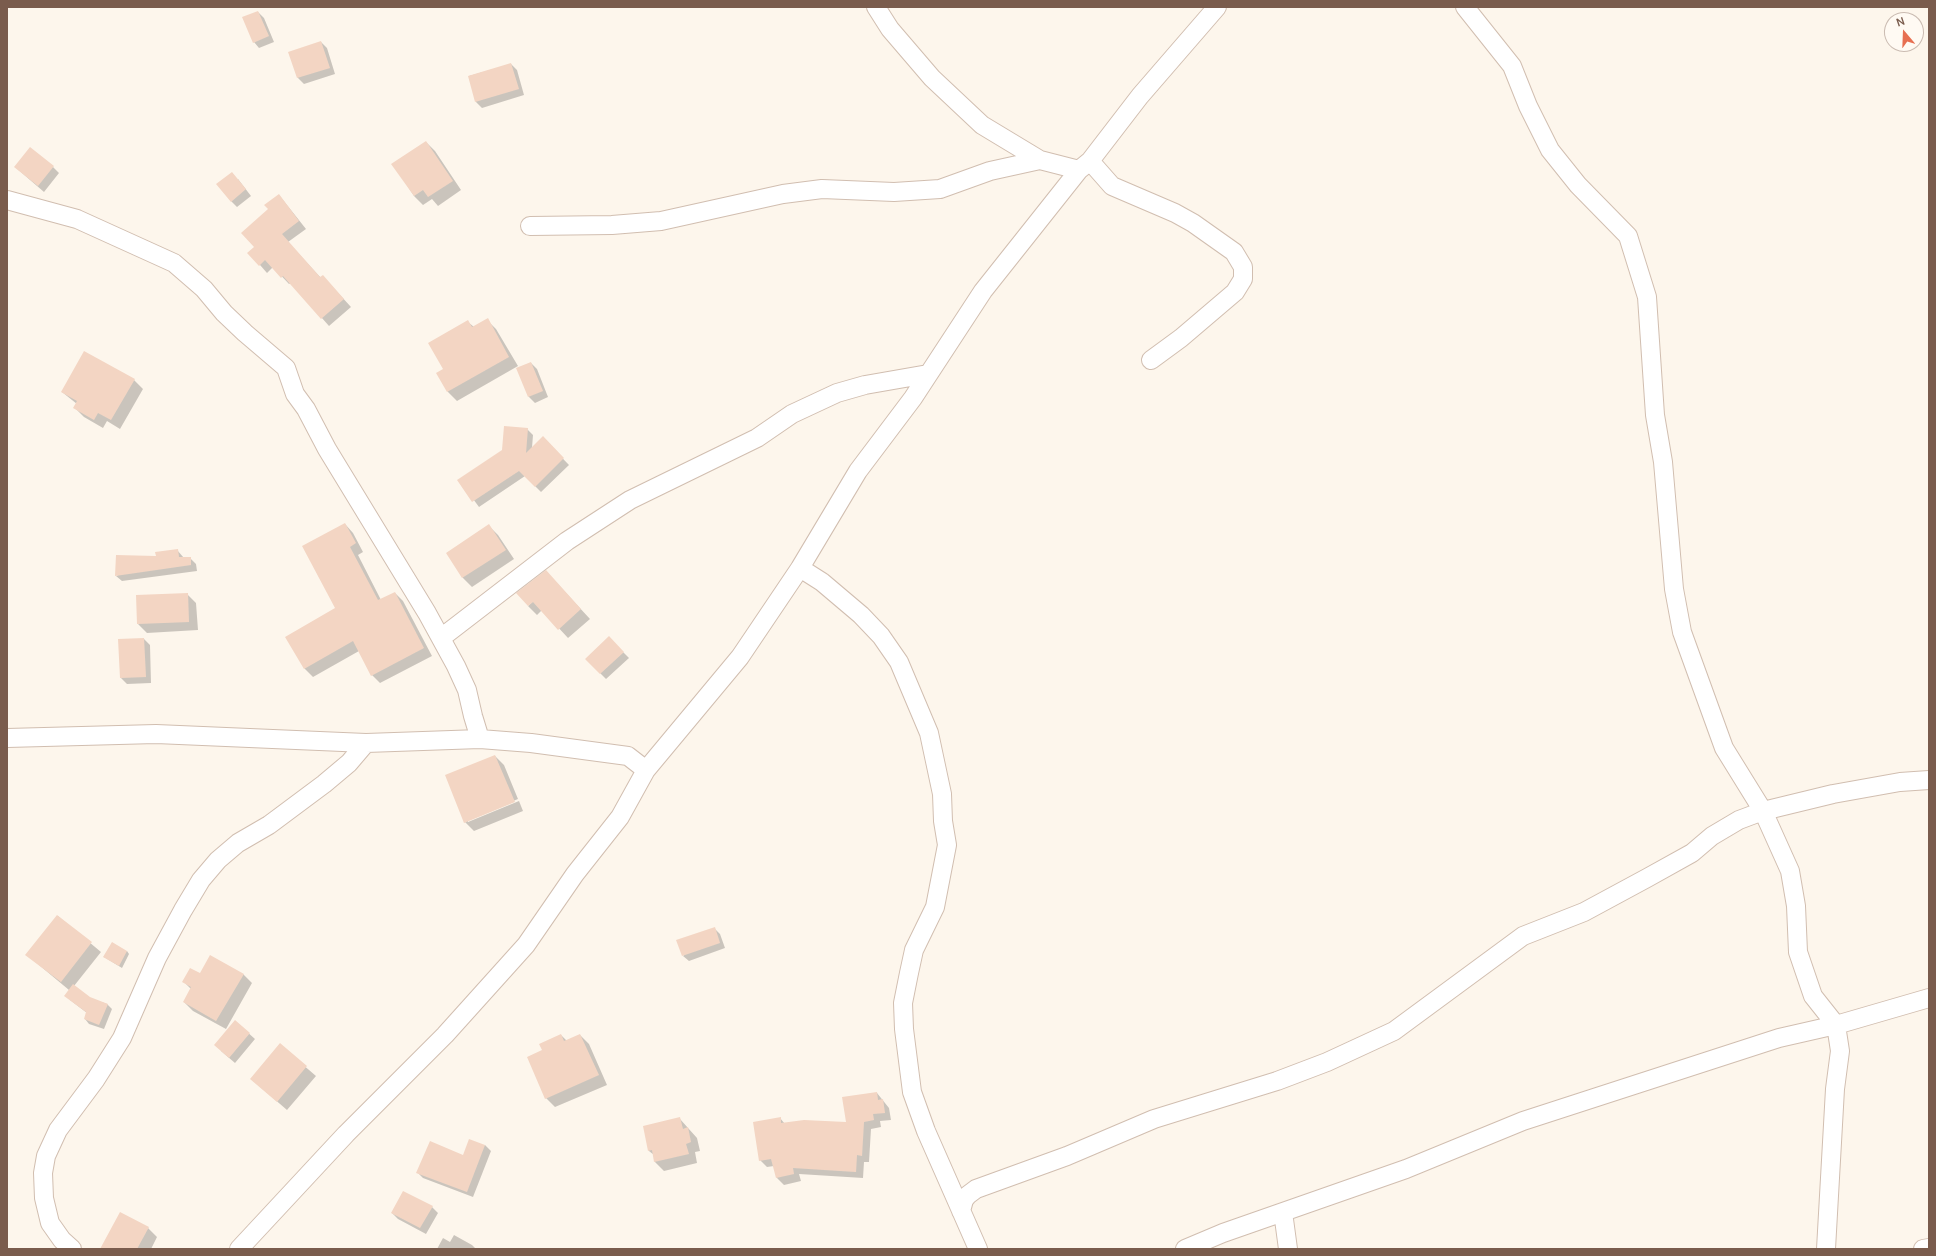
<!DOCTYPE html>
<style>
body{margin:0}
#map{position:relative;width:1936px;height:1256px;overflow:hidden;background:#fdf6ec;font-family:Manrope,sans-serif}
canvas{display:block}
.frame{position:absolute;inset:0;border:8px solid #7a5c4d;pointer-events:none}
.north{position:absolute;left:1884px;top:12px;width:40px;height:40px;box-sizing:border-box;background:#fffaf3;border:1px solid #cabbb1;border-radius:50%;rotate:341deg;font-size:11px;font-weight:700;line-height:16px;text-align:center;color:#7a5c4d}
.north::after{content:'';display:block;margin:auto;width:14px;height:18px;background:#e76f51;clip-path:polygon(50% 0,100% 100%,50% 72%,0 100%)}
</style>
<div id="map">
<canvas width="1936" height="1256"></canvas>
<div class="frame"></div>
<div class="north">N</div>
</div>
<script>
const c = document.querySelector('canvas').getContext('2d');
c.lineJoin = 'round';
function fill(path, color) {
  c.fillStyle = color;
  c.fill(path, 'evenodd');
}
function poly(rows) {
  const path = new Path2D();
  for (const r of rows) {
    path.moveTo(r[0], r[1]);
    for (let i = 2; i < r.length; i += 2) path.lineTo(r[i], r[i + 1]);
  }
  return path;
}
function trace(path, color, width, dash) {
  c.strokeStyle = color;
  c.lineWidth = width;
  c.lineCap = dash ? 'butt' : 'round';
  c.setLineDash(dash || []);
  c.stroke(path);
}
const shadow = poly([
 [258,12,264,18,274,42,259,48,254,42],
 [321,42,327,48,335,74,304,84,298,78,290,53],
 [511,64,517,70,524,95,482,108,476,102,469,76],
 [426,142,435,151,461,190,438,206,432,199,423,205,414,196,393,164],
 [15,167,53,167,59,173,44,192],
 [238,179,251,196,237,207,231,201],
 [279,195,306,229,288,242,321,278,330,284,351,307,329,326,291,283,289,284,273,267,267,273,260,265,255,247,269,209],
 [487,320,496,329,518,366,457,401,448,392,438,373,445,370,468,322,474,327],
 [531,363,537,369,548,397,535,403,529,397,518,369],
 [134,380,143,389,120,429,107,421,103,428,84,417,75,408,77,404,62,392],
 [527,429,533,435,532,448,543,438,569,465,541,492,525,476,479,507,459,480,503,451],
 [345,524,353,533,363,552,358,555,381,600,395,593,403,601,432,656,380,683,372,675,359,651,313,677,305,669,287,638,336,609],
 [489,526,498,535,514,559,472,587,463,578,447,553],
 [177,550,184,558,190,558,196,564,197,571,122,581,116,576],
 [555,581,590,619,568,638,542,610,537,615,528,606],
 [187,594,196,603,198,630,147,633,138,624],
 [609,638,629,658,606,679,586,659],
 [144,639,150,645,151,683,127,684,121,678],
 [495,756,504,765,518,799,468,820,468,822,519,801,523,811,474,831,465,822],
 [58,916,101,952,74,986,90,998,107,1004,112,1009,104,1029,89,1024,85,1019,87,1013,70,1000,69,990,27,955],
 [714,928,720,934,725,948,689,961,683,956],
 [127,951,129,954,122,968,104,957],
 [243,974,252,983,226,1029,193,1011,184,1002,191,989,184,982,200,975],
 [235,1021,255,1039,235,1063,221,1051],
 [561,1035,567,1041,580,1035,589,1044,607,1085,555,1107,546,1098,544,1051],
 [280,1045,316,1076,287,1110,251,1079],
 [877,1093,889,1108,891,1120,880,1121,881,1127,871,1129,869,1162,864,1162,863,1178,799,1174,801,1181,784,1185,777,1178,774,1166,767,1167,760,1160,780,1118,785,1124,847,1124],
 [680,1119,697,1138,700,1151,695,1152,697,1163,664,1171,655,1162,654,1155,649,1151,644,1127],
 [485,1145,491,1151,473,1197,423,1178,417,1172,463,1157],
 [432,1207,438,1213,426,1234,398,1219,392,1213],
 [148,1228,157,1237,151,1249,101,1249],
 [454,1235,472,1245,476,1249,437,1249,443,1238,450,1242]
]);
const building = poly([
 [258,11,269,36,253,43,242,17],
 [321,41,330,68,297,78,288,52],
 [511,63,519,89,475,102,468,76],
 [426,141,453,181,428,197,423,190,414,196,391,164],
 [30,147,54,166,38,186,14,167],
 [232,172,246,189,231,202,216,184],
 [279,194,299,221,282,234,320,277,323,275,344,299,321,319,283,276,281,278,265,260,259,266,247,253,254,247,241,233,268,209,264,205],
 [488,318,509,357,447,392,436,373,443,369,428,343,468,320,472,327],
 [84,351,135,379,111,420,98,413,94,420,73,408,77,401,61,392],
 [531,362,543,391,528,397,516,368],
 [504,426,528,428,526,453,543,436,564,458,535,487,519,471,472,502,457,480,502,450],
 [345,523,356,543,350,547,378,600,395,592,424,648,371,676,353,641,304,669,285,637,335,608,302,546],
 [489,524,506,550,462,578,446,553],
 [178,549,179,557,191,557,191,565,115,576,116,555,156,556,155,552],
 [546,570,581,609,558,630,533,602,528,606,516,593],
 [188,593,189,622,137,624,136,595],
 [609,636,624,652,600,674,585,659],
 [144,638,146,677,120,678,118,639],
 [495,755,515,802,464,823,445,775],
 [57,915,92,942,61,982,25,955],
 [715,927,720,943,682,956,676,940],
 [112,942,127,951,119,966,103,957],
 [210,955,244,974,216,1021,183,1002,191,987,182,982,190,968,200,973],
 [73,984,90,997,108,1004,99,1025,84,1019,86,1012,64,996],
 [235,1020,250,1033,229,1058,214,1045],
 [561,1034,564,1041,580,1034,599,1075,545,1099,527,1057,542,1050,539,1044],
 [280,1043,307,1066,277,1102,250,1079],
 [877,1092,878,1100,883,1099,885,1113,873,1114,874,1120,864,1122,862,1156,857,1155,856,1172,793,1168,794,1174,776,1178,771,1159,759,1161,753,1122,781,1117,781,1123,804,1120,846,1122,842,1097],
 [680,1117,683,1129,688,1127,691,1142,686,1144,689,1154,654,1162,652,1150,648,1151,643,1126],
 [469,1139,485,1145,467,1192,416,1173,430,1141,463,1155],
 [403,1191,433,1206,420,1228,391,1213],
 [120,1212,149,1227,137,1249,100,1249]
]);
const minor = poly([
 [876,7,890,29,932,78,982,125,1040,160,1079,170],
 [1465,7,1512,66,1528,106,1550,150,1578,185,1628,236,1647,297,1655,415,1663,462,1674,589,1682,632,1724,748,1763,811,1790,871,1796,906,1798,952,1813,996,1836,1025,1840,1051,1835,1089,1826,1249],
 [1090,161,1112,186,1175,213,1193,223,1234,252,1243,267,1243,279,1235,292,1181,338,1151,360],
 [7,200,77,219,174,263,204,289,224,313,245,333,286,368,295,394,306,409,327,449,427,613,456,666,467,690,473,716,480,739],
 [530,226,612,225,661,221,783,194,822,189,894,192,940,189,990,171,1040,160],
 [800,568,822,582,861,615,881,636,899,662,929,733,942,794,943,821,947,845,935,907,914,950,909,973,903,1003,904,1029,912,1092,926,1131,978,1249],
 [441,638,567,541,630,500,757,438,792,414,837,393,865,385,928,374],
 [7,738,156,734,366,743,480,739,531,743,628,756,646,770],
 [961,1211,964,1200,968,1195,976,1189,1067,1156,1154,1119,1277,1081,1327,1062,1394,1031,1523,936,1584,912,1647,878,1692,853,1712,836,1739,820,1763,811,1833,794,1900,782,1929,780],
 [1283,1212,1288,1249],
 [72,1249,62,1240,50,1223,44,1198,43,1173,46,1156,58,1130,96,1079,122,1038,157,958,183,910,201,880,218,860,238,843,269,825,324,784,349,763,366,743],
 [239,1249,346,1134,445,1035,526,945,575,874,620,817,646,770,740,657,800,568,858,471,913,398,983,291,1079,170,1090,161,1140,96,1217,7],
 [1185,1249,1223,1233,1406,1169,1523,1121,1779,1038,1836,1025,1929,998],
 [1923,1249,1929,1248]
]);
fill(shadow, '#0003');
fill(building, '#f3d5c3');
trace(minor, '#d1beb0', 20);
trace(minor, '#fff', 18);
</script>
